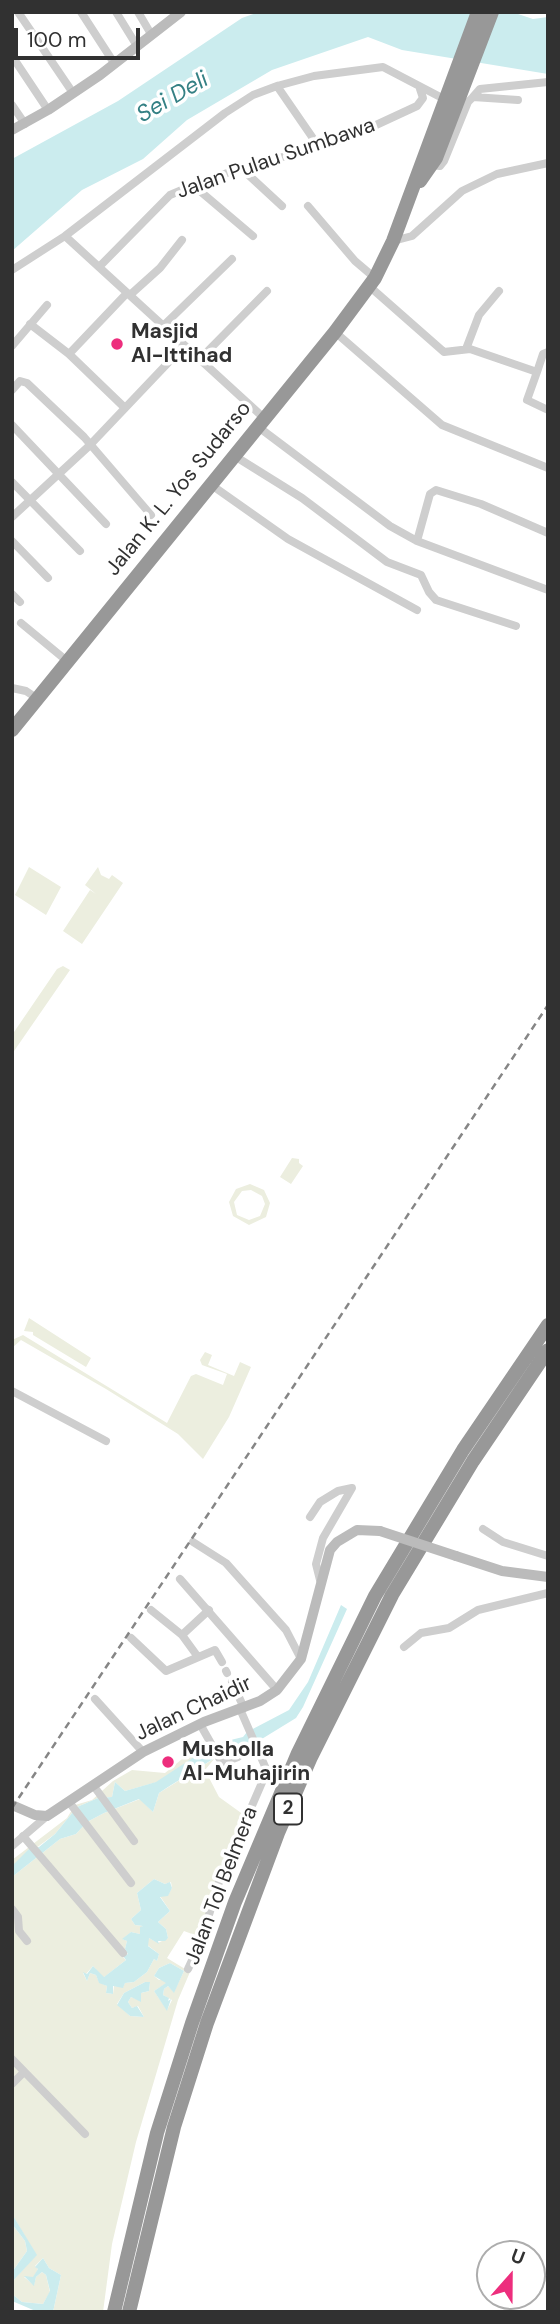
<!DOCTYPE html>
<style>
body{margin:0}
#map{position:relative;width:560px;height:2324px;overflow:hidden;background:#fff;font-family:"DM Sans",sans-serif}
canvas{display:block}
.frame{position:absolute;inset:0;border:14px solid #313131;pointer-events:none}
.north{position:absolute;left:476px;top:2240px;width:70px;height:70px;box-sizing:border-box;background:#fff;border:2px solid #adadad;border-radius:50%;rotate:21deg;font-size:19px;font-weight:700;line-height:28px;text-align:center;color:#313131}
.north::after{content:'';display:block;margin:auto;width:24px;height:32px;background:#ed2e7d;clip-path:polygon(50% 0,100% 100%,50% 72%,0 100%)}
.scale{position:absolute;left:14px;top:28px;width:126px;height:32px;box-sizing:border-box;border:4px solid #313131;border-top:0;padding-left:9px;font-size:21px;line-height:24px;white-space:nowrap;color:#313131;-webkit-text-stroke:5px #fff;paint-order:stroke}
</style>
<div id="map">
<canvas width="560" height="2324"></canvas>
<div class="frame"></div>
<div class="north">U</div>
<div class="scale">100 m</div>
</div>
<script>
const c = document.querySelector('canvas').getContext('2d');
c.lineJoin = 'round';
function fill(path, color) {
  c.fillStyle = color;
  c.fill(path, 'evenodd');
}
function poly(rows) {
  const path = new Path2D();
  for (const r of rows) {
    path.moveTo(r[0], r[1]);
    for (let i = 2; i < r.length; i += 2) path.lineTo(r[i], r[i + 1]);
  }
  return path;
}
function trace(path, color, width, dash) {
  c.strokeStyle = color;
  c.lineWidth = width;
  c.lineCap = dash ? 'butt' : 'round';
  c.setLineDash(dash || []);
  c.stroke(path);
}
function drawText(font, color, halo, rows, align = 'center') {
  c.font = font + ' "DM Sans",sans-serif';
  c.lineWidth = 7;
  c.setLineDash([]);
  c.textBaseline = 'middle';
  c.strokeStyle = halo;
  c.fillStyle = color;
  for (const [text, x, y, turn = 0] of rows) {
    c.save();
    c.translate(x, y);
    c.rotate((+turn || 0) * Math.PI / 180);
    c.textAlign = isNaN(turn) ? turn : align;
    if (halo) c.strokeText(text, 0, 0);
    c.fillText(text, 0, 0);
    c.restore();
  }
}
const green = poly([
 [29,867,61,887,46,915,15,895],
 [98,867,101,875,109,879,112,875,123,883,82,944,63,931,90,890,96,894,85,885],
 [63,966,70,970,12,1054,12,1035,57,969],
 [292,1158,299,1159,299,1163,303,1166,291,1184,280,1177],
 [250,1184,264,1190,270,1203,266,1217,249,1225,233,1216,229,1202,236,1189],
 [251,1190,262,1196,265,1204,260,1216,249,1220,237,1215,234,1202,242,1191],
 [29,1318,91,1358,86,1367,33,1335,33,1332,24,1331],
 [23,1335,167,1423,191,1376,196,1374,223,1385,227,1374,202,1365,200,1360,205,1352,212,1355,208,1365,234,1376,240,1362,251,1367,229,1417,203,1459,178,1434,106,1389,21,1340,12,1348,12,1340],
 [204,1741,211,1749,157,1782,125,1791,115,1782,112,1797,98,1798,77,1807,55,1834,12,1866,12,1860,67,1818,75,1805,92,1800,113,1781,132,1770,165,1773],
 [215,1758,205,1770,219,1797,244,1815,226,1854,200,1937,184,1931,167,1958,190,1972,178,2000,136,2142,112,2244,103,2312,53,2312,61,2275,49,2268,43,2258,35,2266,38,2269,34,2277,24,2277,34,2285,36,2277,42,2272,46,2275,50,2292,43,2304,22,2302,12,2294,12,2282,36,2255,12,2214,12,1877,60,1839,76,1834,87,1822,104,1813,140,1799,153,1812,159,1793],
 [154,1879,165,1884,171,1882,172,1888,168,1895,160,1896,170,1911,158,1922,166,1929,168,1938,158,1943,149,1938,146,1944,159,1954,157,1961,154,1959,147,1972,134,1982,125,1983,123,1987,114,1986,113,1994,106,1993,107,1986,99,1982,96,1975,90,1973,87,1981,83,1973,86,1974,93,1966,103,1978,126,1960,123,1957,128,1953,125,1949,127,1941,123,1939,131,1932,140,1934,140,1928,143,1926,135,1925,131,1919,141,1910,137,1893],
 [170,1963,184,1971,174,1992,168,1986,164,1989,163,1995,172,2000,167,2010,154,1991,167,1983,164,1979,159,1980,154,1976,159,1968],
 [145,1982,150,1982,149,1991,141,1993,141,2001,131,1997,128,2002,132,2008,138,2006,144,2017,130,2016,117,2004,124,1993],
 [12,2224,25,2241,27,2251,12,2272]
]);
const water = poly([
 [259,12,512,12,533,19,548,17,548,74,402,50,368,37,272,70,187,120,143,159,82,190,12,251,12,159,118,101,242,18],
 [341,1605,347,1609,303,1707,296,1718,252,1745,226,1751,168,1787,159,1793,153,1812,139,1799,104,1813,87,1822,76,1834,60,1839,12,1877,12,1866,29,1849,39,1847,55,1834,77,1807,98,1798,112,1797,115,1782,125,1791,156,1782,214,1744,243,1737,247,1732,289,1710,308,1682],
 [154,1879,165,1884,170,1882,172,1888,168,1896,160,1897,170,1911,158,1922,166,1929,168,1938,165,1941,158,1941,159,1944,149,1938,148,1946,159,1954,157,1961,154,1959,147,1972,134,1982,125,1983,123,1988,113,1986,113,1994,106,1993,107,1986,99,1983,96,1975,90,1973,87,1981,83,1972,87,1974,93,1966,104,1977,126,1960,123,1956,128,1954,125,1949,127,1941,122,1939,131,1932,140,1934,140,1927,143,1926,135,1925,131,1919,141,1910,137,1893],
 [170,1963,184,1971,174,1993,168,1986,164,1989,163,1995,169,1998,168,2001,171,1999,167,2011,154,1991,166,1983,154,1976,159,1968],
 [145,1982,150,1982,149,1991,141,1993,141,2002,131,1997,128,2002,132,2008,137,2006,144,2017,130,2016,117,2005,124,1993],
 [12,2214,37,2255,12,2282,12,2272,27,2251,25,2241,12,2224],
 [43,2258,49,2268,61,2275,53,2312,38,2312,12,2301,12,2294,22,2302,43,2304,50,2291,46,2275,42,2272,36,2277,34,2286,24,2276,33,2277,38,2269,35,2267]
]);
const street = poly([
 [18,12,73,93],
 [81,12,114,63],
 [116,12,137,46],
 [138,12,151,34],
 [12,56,48,110],
 [277,86,319,147],
 [473,97,480,89,548,82],
 [12,105,25,124],
 [431,165,440,166,444,161,468,102,473,97,518,100],
 [242,169,282,206],
 [194,186,253,236],
 [308,206,355,261,375,278],
 [65,236,264,418],
 [393,241,412,236,462,191,497,174,548,163],
 [100,266,170,195,210,178,348,138,417,106,423,98,420,89],
 [12,270,65,236,225,113,253,95,277,86,314,76,383,67,446,100],
 [369,286,444,352,470,349,537,372,543,354,548,352],
 [130,295,160,268,182,240],
 [30,324,69,354,125,408],
 [163,326,232,259],
 [335,332,442,425,548,468],
 [12,346,47,305],
 [466,349,479,315,499,291],
 [69,354,127,293],
 [199,360,267,291],
 [537,372,527,400,548,410],
 [12,390,20,381,27,383,84,437,151,515],
 [12,425,106,524],
 [257,426,390,526,417,541,548,590],
 [233,455,302,498,387,562,421,575,429,592,436,600,516,626],
 [12,482,80,551],
 [210,484,288,539,417,610],
 [12,517,89,446,184,346],
 [12,541,48,578],
 [417,541,430,494,436,490,481,504,548,533],
 [12,594,20,602],
 [21,623,67,661],
 [12,688,26,691,38,699],
 [12,1391,106,1441],
 [310,1517,320,1502,338,1491,352,1488,323,1538,316,1564,320,1580],
 [483,1529,503,1542,548,1556],
 [193,1542,226,1563,242,1581,286,1630,301,1659],
 [180,1579,277,1690],
 [151,1610,182,1635,198,1657],
 [182,1635,209,1610],
 [131,1638,166,1671,215,1650,222,1662],
 [404,1647,421,1633,449,1628,478,1610,548,1593],
 [226,1671,227,1673],
 [232,1682,244,1708],
 [95,1699,143,1752],
 [200,1724,222,1763,238,1757],
 [93,1785,134,1841],
 [69,1802,131,1883],
 [23,1836,123,1953],
 [12,1846,47,1816],
 [12,1909,18,1917,19,1931,27,1941],
 [188,1969,201,1941,219,1882,267,1771,240,1709],
 [12,2059,85,2134],
 [12,2084,24,2072]
]);
const secondary = poly([
 [12,130,48,110,100,75,181,12],
 [456,1556,502,1571,548,1577],
 [12,1805,35,1815,47,1816,143,1752,204,1722,260,1701,277,1690,301,1659,330,1550,337,1542,357,1530,380,1531]
]);
const highway = poly([
 [420,181,436,158,492,12],
 [12,730,335,332,375,278,393,241,478,12],
 [114,2312,157,2133,192,2023,235,1902,298,1753,375,1596,463,1450,548,1325],
 [129,2312,174,2127,207,2023,278,1833,311,1757,392,1595,473,1461,548,1350]
]);
const rail = poly([
 [12,1808,548,1005]
]);
const secondaryBridge = poly([
 [380,1531,456,1556]
]);
const markers = [
 [117,344,7,"#ed2e7d"],
 [168,1762,7,"#ed2e7d"]
];
const shields = [
 [288,1809,28]
];
const shieldNames = [
 ["2",288,1809]
];
const streetNames = [
 ["Jalan Pulau Sumbawa",276,159,-19],
 ["Jalan K. L. Yos Sudarso",179,489,-51],
 ["Jalan Chaidir",194,1709,-25],
 ["Jalan Tol Belmera",222,1886,-69]
];
const poiNames = [
 ["Masjid",131,332],
 ["Al-Ittihad",131,356],
 ["Musholla",182,1750],
 ["Al-Muhajirin",182,1774]
];
const waterNames = [
 ["Sei Deli",173,98,-30]
];
fill(green, '#eceedf');
fill(water, '#cbecee');
trace(street, '#cecece', 8);
trace(secondary, '#bbb', 10);
trace(highway, '#989898', 14);
trace(rail, '#868686', 2.5, [7, 5]);
trace(secondaryBridge, '#bbb', 10);
for (const [x, y, r, color] of markers) {
  const dot = new Path2D();
  dot.arc(x, y, r, 0, 2 * Math.PI);
  c.fillStyle = color;
  c.fill(dot);
  trace(dot, '#fff', 2.5);
}
for (const [x, y, w] of shields) {
  const box = new Path2D();
  box.roundRect(x - w / 2, y - 15.5, w, 31, 5);
  c.fillStyle = '#fff';
  c.fill(box);
  trace(box, '#313131', 2);
}
drawText('bold 19px', '#313131', null, shieldNames);
drawText('21px', '#313131', '#fff', streetNames);
drawText('bold 21px', '#313131', '#fff', poiNames, 'left');
drawText('italic 23px', '#348084', '#fff', waterNames);
</script>
